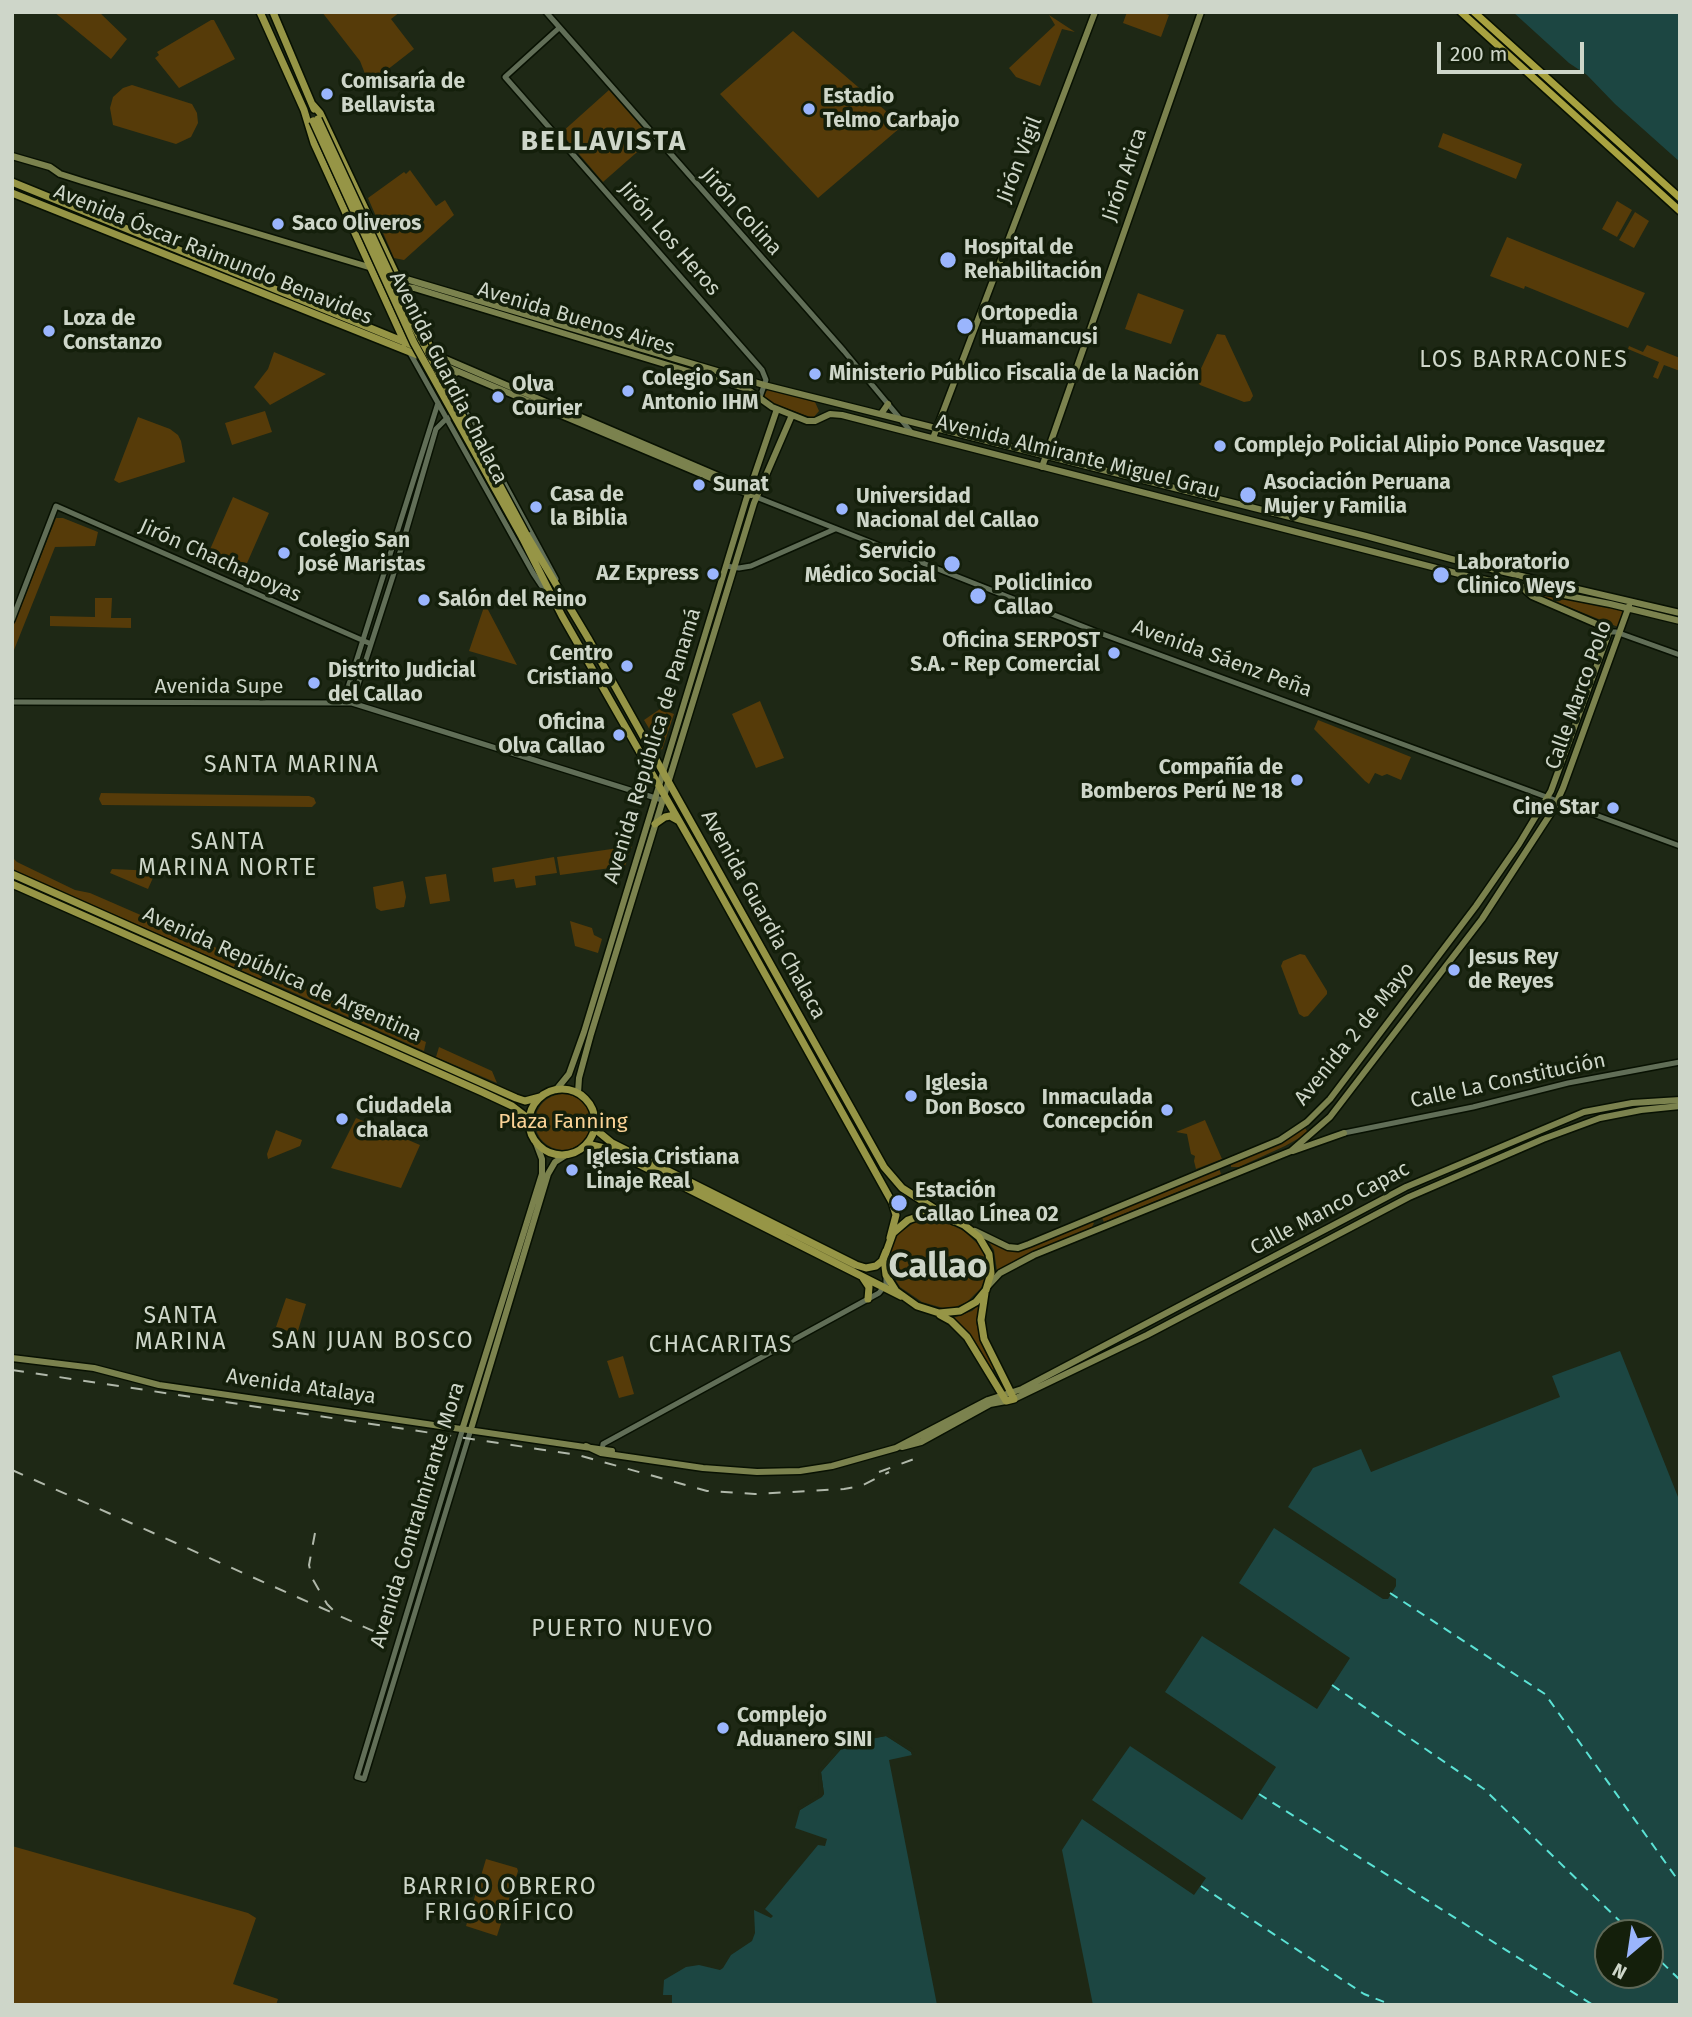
<!DOCTYPE html>
<meta charset="utf-8">
<style>
body{margin:0}
#map{position:relative;width:1692px;height:2017px;overflow:hidden;background:#1e2815;font-family:"Fira Sans",sans-serif}
canvas{display:block}
.frame{position:absolute;inset:0;border:14px solid #ced6c9;pointer-events:none}
.north{position:absolute;left:1594px;top:1919px;width:70px;height:70px;box-sizing:border-box;background:#141f0b;border:2px solid #5e6857;border-radius:50%;rotate:209deg;font-size:19px;font-weight:700;line-height:28px;text-align:center;color:#ced6c9}
.north::after{content:'';display:block;margin:auto;width:24px;height:32px;background:#9ab5fd;clip-path:polygon(50% 0,100% 100%,50% 72%,0 100%)}
.scale{position:absolute;left:1437px;top:42px;width:147px;height:32px;box-sizing:border-box;border:4px solid #ced6c9;border-top:0;padding-left:9px;font-size:21px;line-height:24px;white-space:nowrap;color:#ced6c9;-webkit-text-stroke:5px #141f0b;paint-order:stroke}
</style>
<div id="map">
<canvas width="1692" height="2017"></canvas>
<div class="frame"></div>
<div class="north">N</div>
<div class="scale">200 m</div>
</div>
<script>
const c = document.querySelector('canvas').getContext('2d');
c.lineJoin = 'round';
function fill(path, color) {
  c.fillStyle = color;
  c.fill(path, 'evenodd');
}
function poly(rows) {
  const path = new Path2D();
  for (const r of rows) {
    if (r.length === 3) {
      path.moveTo(r[0] + r[2], r[1]);
      path.arc(r[0], r[1], r[2], 0, 2 * Math.PI);
      continue;
    }
    path.moveTo(r[0], r[1]);
    for (let i = 2; i < r.length; i += 2) path.lineTo(r[i], r[i + 1]);
  }
  return path;
}
function trace(path, color, width, dash) {
  c.strokeStyle = color;
  c.lineWidth = width;
  c.lineCap = dash ? 'butt' : 'round';
  c.setLineDash(dash || []);
  c.stroke(path);
}
function drawText(font, color, halo, rows, align = 'center') {
  c.font = font + ' "Fira Sans",sans-serif';
  c.lineWidth = 7;
  c.setLineDash([]);
  c.textBaseline = 'middle';
  c.strokeStyle = halo;
  c.fillStyle = color;
  for (const [text, x, y, turn = 0] of rows) {
    c.save();
    c.translate(x, y);
    c.rotate((+turn || 0) * Math.PI / 180);
    c.textAlign = isNaN(turn) ? turn : align;
    if (halo) c.strokeText(text, 0, 0);
    c.fillText(text, 0, 0);
    c.restore();
  }
}
const green = poly([
 [54,12,99,12,127,39,111,59],
 [322,12,400,12,391,19,414,49,369,84,360,61],
 [1127,12,1160,12,1169,15,1161,37,1123,23],
 [1049,15,1075,32,1062,29,1040,86,1016,77,1009,68,1055,25],
 [211,20,214,20,235,59,179,88,155,58,159,55,157,52],
 [793,31,901,124,901,127,818,198,720,94],
 [132,85,192,104,197,113,198,123,191,137,176,144,113,125,110,108,113,97,123,88],
 [609,90,652,139,603,182,561,133],
 [1443,133,1522,164,1516,179,1438,147],
 [410,170,436,206,445,200,454,215,404,260,394,258,368,198,404,172,406,174],
 [1617,201,1632,210,1617,237,1602,229],
 [1635,212,1649,221,1634,248,1619,240],
 [1507,237,1645,293,1628,328,1525,286,1524,289,1490,276],
 [1138,293,1184,310,1171,344,1125,329],
 [1217,334,1225,335,1252,393,1253,396,1250,401,1244,402,1200,385,1197,381,1198,375],
 [1647,345,1680,358,1680,371,1664,365,1658,379,1653,377,1659,362,1628,349,1629,346,1643,352],
 [274,352,326,374,270,405,254,387,268,369],
 [768,389,815,402,819,411,813,418,766,401,764,395],
 [265,411,272,432,232,445,225,423],
 [138,417,170,429,178,435,181,441,185,462,119,483,114,480],
 [233,497,269,513,244,570,208,554],
 [56,518,63,518,98,532,95,546,55,547,12,655,12,629],
 [1532,592,1621,609,1624,612,1618,627],
 [95,598,112,598,111,618,131,618,131,628,50,626,50,616,95,617],
 [485,604,517,665,469,651],
 [760,701,784,758,756,768,732,714],
 [660,709,674,714,662,750,644,720],
 [1318,720,1411,757,1401,780,1387,774,1382,776,1375,773,1369,784,1365,781,1314,729],
 [101,793,309,796,314,798,316,803,312,807,102,805,99,799],
 [632,846,625,866,560,875,557,857],
 [12,857,17,862,75,890,90,893,265,969,261,979,17,872,12,868],
 [554,857,557,873,535,876,536,885,516,888,514,879,494,882,492,868],
 [112,869,156,871,148,889,110,873],
 [446,874,450,901,430,904,425,877],
 [403,881,406,897,404,907,381,911,376,908,373,887],
 [570,921,592,928,594,935,602,939,598,953,575,946],
 [1300,954,1305,955,1327,991,1327,994,1308,1016,1304,1017,1299,1014,1281,966,1283,961],
 [275,976,426,1042,424,1051,272,983],
 [439,1047,492,1071,497,1083,436,1057],
 [563,1122,28],
 [356,1118,420,1145,401,1188,331,1168],
 [1205,1120,1222,1159,1196,1169,1194,1161,1195,1156,1191,1154,1187,1134,1176,1132],
 [1304,1126,1308,1133,1285,1146,1239,1167,1231,1167,1231,1163,1287,1139],
 [276,1130,302,1140,300,1146,268,1159,267,1154],
 [1219,1168,1221,1174,1104,1222,1101,1216],
 [931,1219,941,1220,964,1231,981,1247,985,1257,985,1279,981,1288,967,1302,955,1307,943,1308,922,1302,900,1287,891,1273,890,1252,897,1235,915,1222],
 [1089,1220,1094,1223,1092,1227,1020,1258,997,1271,994,1250,987,1239,1007,1249,1018,1251],
 [286,1298,306,1304,297,1334,276,1327],
 [979,1305,976,1322,981,1343,996,1368,992,1370,974,1340,953,1318,972,1311],
 [623,1356,634,1394,619,1398,607,1361],
 [12,1846,248,1913,256,1918,233,1984,278,1999,276,2005,12,2005],
 [486,1859,517,1868,518,1871,497,1936,466,1926]
]);
const water = poly([
 [1513,12,1680,12,1680,162,1615,104,1587,75,1569,63],
 [1620,1351,1680,1502,1680,2005,1093,2005,1062,1850,1082,1819,1194,1895,1206,1878,1092,1800,1130,1746,1242,1820,1276,1767,1165,1692,1202,1636,1317,1709,1350,1658,1239,1583,1274,1528,1383,1599,1388,1599,1396,1586,1396,1579,1288,1507,1313,1468,1361,1449,1371,1472,1560,1397,1552,1376],
 [1650,1933,1650,1975,1608,1975,1608,1933],
 [886,1736,911,1752,912,1755,889,1760,937,2005,672,2005,672,1995,663,1995,664,1980,686,1967,699,1965,720,1970,723,1968,731,1955,752,1941,755,1933,754,1910,771,1918,773,1916,765,1909,818,1845,825,1846,827,1839,795,1828,800,1810,824,1794,821,1772,843,1747,849,1743]
]);
const pier = poly([
 [885,1732,913,1749,915,1754,912,1755,911,1752,886,1736,849,1743,843,1747,821,1772,824,1794,822,1797,800,1810,797,1808,819,1795,818,1771,840,1744,848,1740]
]);
const ferry = poly([
 [1390,1593,1545,1694,1680,1883],
 [1332,1685,1484,1789,1632,1933],
 [1259,1794,1593,2005],
 [1201,1886,1364,1994,1392,2005],
 [1650,1951,1680,1980]
]);
const tertiary = poly([
 [546,12,844,351,912,433],
 [559,28,505,77,762,370,766,380,760,397],
 [410,353,533,573,551,600],
 [440,364,556,579],
 [756,497,1097,632,1680,846],
 [726,566,739,568,751,566,835,529],
 [12,620,56,506,371,644],
 [1609,632,1616,632,1680,655],
 [12,702,352,703,662,800],
 [343,703,438,403],
 [352,703,393,576,436,429,446,419,465,410],
 [1344,1133,1473,1107,1568,1083,1680,1062],
 [463,1428,357,1777,364,1779,471,1429],
 [602,1452,603,1444,879,1293,886,1284,886,1275]
]);
const secondary = poly([
 [12,156,50,167,60,174,82,181,372,268],
 [396,276,764,385,1366,536,1470,564,1680,613],
 [398,286,414,288,747,389,772,407,807,421,815,421,830,414,842,415,1471,577,1610,604,1680,621],
 [434,354,751,490],
 [440,364,751,495],
 [449,381,451,375,458,372],
 [881,414,888,404],
 [933,438,1095,12],
 [1042,467,1201,12],
 [556,1090,569,1074,584,1032,746,500,777,409],
 [578,1093,579,1078,591,1034,754,503,792,415],
 [1293,1151,1344,1133],
 [975,1231,1008,1247,1018,1248,1029,1244,1280,1140,1307,1122,1330,1099,1476,906,1519,844,1551,791,1609,632,1599,625,1532,596,1525,590],
 [988,1286,1000,1273,1034,1255,1291,1151,1330,1117,1482,919,1553,810,1563,788,1629,606],
 [12,1358,94,1368,159,1385,612,1451],
 [1014,1399,1147,1335,1409,1197,1543,1139,1600,1118,1641,1110,1680,1106],
 [463,1427,542,1174,542,1159,536,1143],
 [471,1429,548,1174,555,1162,566,1155],
 [586,1446,601,1453,703,1468,757,1472,800,1471,832,1466,896,1448,988,1400,1022,1389,1406,1187,1584,1112,1632,1103,1680,1100],
 [902,1447,921,1442,990,1404,1006,1401]
]);
const primary = poly([
 [260,12,304,110,314,143,405,343],
 [273,12,314,109],
 [313,105,320,113,433,353],
 [12,182,434,354],
 [12,193,440,364],
 [526,534,588,638,884,1167,902,1188,954,1221],
 [522,537,562,616,698,854,892,1202,896,1215,890,1238],
 [655,824,665,817,670,816,679,821],
 [12,874,516,1098,525,1101,540,1097],
 [12,884,482,1092,512,1106,525,1116,529,1125],
 [562,1122,33],
 [595,1129,612,1143,856,1265,866,1268,876,1266,882,1261,886,1251],
 [587,1144,609,1149,901,1296],
 [926,1214,944,1216,964,1225,979,1237,989,1254,991,1273,986,1290,976,1302,960,1311,939,1313,917,1306,896,1291,886,1275,884,1258,893,1233,908,1220,926,1214],
 [863,1278,869,1287,868,1299],
 [940,1315,951,1321,967,1337,1006,1401,1014,1399,984,1339,981,1320,985,1293]
]);
const trunk = poly([
 [1461,12,1680,211],
 [1474,12,1680,198]
]);
const rail = poly([
 [12,1370,578,1455,707,1491,755,1494,844,1489,861,1486,889,1472],
 [12,1470,380,1634],
 [879,1472,922,1456],
 [315,1533,309,1565,312,1578,327,1604,334,1611]
]);
const primaryBridge = poly([
 [318,119,414,326,526,534],
 [313,121,414,343,522,537]
]);
const markers = [
 [327,94,7,"#9ab5fd"],
 [809,109,7,"#9ab5fd"],
 [278,224,7,"#9ab5fd"],
 [948,260,9,"#9ab5fd"],
 [965,326,9,"#9ab5fd"],
 [49,331,7,"#9ab5fd"],
 [815,374,7,"#9ab5fd"],
 [628,391,7,"#9ab5fd"],
 [498,397,7,"#9ab5fd"],
 [1220,446,7,"#9ab5fd"],
 [699,485,7,"#9ab5fd"],
 [1248,495,9,"#9ab5fd"],
 [536,507,7,"#9ab5fd"],
 [842,509,7,"#9ab5fd"],
 [284,553,7,"#9ab5fd"],
 [952,564,9,"#9ab5fd"],
 [713,574,7,"#9ab5fd"],
 [1441,575,9,"#9ab5fd"],
 [978,596,9,"#9ab5fd"],
 [424,600,7,"#9ab5fd"],
 [1114,653,7,"#9ab5fd"],
 [627,666,7,"#9ab5fd"],
 [314,683,7,"#9ab5fd"],
 [619,735,7,"#9ab5fd"],
 [1297,780,7,"#9ab5fd"],
 [1613,808,7,"#9ab5fd"],
 [1454,970,7,"#9ab5fd"],
 [911,1096,7,"#9ab5fd"],
 [1167,1110,7,"#9ab5fd"],
 [342,1119,7,"#9ab5fd"],
 [572,1170,7,"#9ab5fd"],
 [899,1203,9,"#9ab5fd"],
 [723,1728,7,"#9ab5fd"]
];
const poiNames = [
 ["Comisaría de",341,82],
 ["Bellavista",341,106],
 ["Estadio",823,97],
 ["Telmo Carbajo",823,121],
 ["Saco Oliveros",292,224],
 ["Hospital de",964,248],
 ["Rehabilitación",964,272],
 ["Ortopedia",981,314],
 ["Huamancusi",981,338],
 ["Loza de",63,319],
 ["Constanzo",63,343],
 ["Ministerio Público Fiscalia de la Nación",829,374],
 ["Colegio San",642,379],
 ["Antonio IHM",642,403],
 ["Olva",512,385],
 ["Courier",512,409],
 ["Complejo Policial Alipio Ponce Vasquez",1234,446],
 ["Asociación Peruana",1264,483],
 ["Mujer y Familia",1264,507],
 ["Sunat",713,485],
 ["Casa de",550,495],
 ["la Biblia",550,519],
 ["Universidad",856,497],
 ["Nacional del Callao",856,521],
 ["Colegio San",298,541],
 ["José Maristas",298,565],
 ["Servicio",936,552,"right"],
 ["Médico Social",936,576,"right"],
 ["Laboratorio",1457,563],
 ["Clinico Weys",1457,587],
 ["AZ Express",699,574,"right"],
 ["Policlinico",994,584],
 ["Callao",994,608],
 ["Salón del Reino",438,600],
 ["Oficina SERPOST",1100,641,"right"],
 ["S.A. - Rep Comercial",1100,665,"right"],
 ["Centro",613,654,"right"],
 ["Cristiano",613,678,"right"],
 ["Distrito Judicial",328,671],
 ["del Callao",328,695],
 ["Oficina",605,723,"right"],
 ["Olva Callao",605,747,"right"],
 ["Compañía de",1283,768,"right"],
 ["Bomberos Perú Nº 18",1283,792,"right"],
 ["Cine Star",1599,808,"right"],
 ["Jesus Rey",1468,958],
 ["de Reyes",1468,982],
 ["Iglesia",925,1084],
 ["Don Bosco",925,1108],
 ["Inmaculada",1153,1098,"right"],
 ["Concepción",1153,1122,"right"],
 ["Ciudadela",356,1107],
 ["chalaca",356,1131],
 ["Iglesia Cristiana",586,1158],
 ["Linaje Real",586,1182],
 ["Estación",915,1191],
 ["Callao Línea 02",915,1215],
 ["Complejo",737,1716],
 ["Aduanero SINI",737,1740]
];
const streetNames = [
 ["Jirón Vigil",1020,160,-69],
 ["Jirón Arica",1125,175,-71],
 ["Jirón Colina",741,212,48],
 ["Jirón Los Heros",669,239,49],
 ["Avenida Óscar Raimundo Benavides",213,255,22],
 ["Avenida Buenos Aires",576,319,17],
 ["Avenida Guardia Chalaca",448,378,63],
 ["Avenida Almirante Miguel Grau",1078,457,14],
 ["Jirón Chachapoyas",220,561,24],
 ["Avenida Sáenz Peña",1222,659,20],
 ["Avenida Supe",219,687],
 ["Calle Marco Polo",1579,695,-70],
 ["Avenida República de Panamá",653,746,-73],
 ["Avenida Guardia Chalaca",763,915,61],
 ["Avenida República de Argentina",282,975,24],
 ["Avenida 2 de Mayo",1355,1034,-51],
 ["Calle La Constitución",1508,1081,-12],
 ["Calle Manco Capac",1330,1209,-28],
 ["Avenida Atalaya",301,1387,8],
 ["Avenida Contralmirante Mora",418,1515,-73]
];
const parkNames = [
 ["Plaza Fanning",563,1122]
];
const neighbourhoodNames = [
 ["LOS BARRACONES",1524,361],
 ["SANTA MARINA",292,766],
 ["SANTA",228,843],
 ["MARINA NORTE",228,869],
 ["SANTA",181,1317],
 ["MARINA",181,1343],
 ["SAN JUAN BOSCO",373,1342],
 ["CHACARITAS",721,1346],
 ["PUERTO NUEVO",623,1630],
 ["BARRIO OBRERO",500,1888],
 ["FRIGORÍFICO",500,1914]
];
const districtNames = [
 ["BELLAVISTA",604,142]
];
const townNames = [
 ["Callao",938,1267]
];
fill(green, '#563b09');
fill(water, '#1c4642');
fill(pier, '#1e2815');
trace(ferry, '#5be2d5', 2, [9, 7]);
trace(tertiary, '#081102', 8);
trace(secondary, '#081102', 9);
trace(primary, '#081102', 10);
trace(trunk, '#081102', 10);
trace(tertiary, '#616e57', 5);
trace(secondary, '#7b824e', 6);
trace(primary, '#969546', 7);
trace(trunk, '#a8a240', 7);
trace(rail, '#b0b8aa', 2, [12, 12]);
trace(primaryBridge, '#081102', 10, []);
trace(primaryBridge, '#969546', 7);
for (const [x, y, r, color] of markers) {
  const dot = new Path2D();
  dot.arc(x, y, r, 0, 2 * Math.PI);
  c.fillStyle = color;
  c.fill(dot);
  trace(dot, '#141f0b', 2.5);
}
drawText('bold 21px', '#ced6c9', '#141f0b', poiNames, 'left');
drawText('21px', '#ced6c9', '#141f0b', streetNames);
drawText('21px', '#fbd396', '#141f0b', parkNames);
c.letterSpacing = '2px';
drawText('23px', '#ced6c9', '#141f0b', neighbourhoodNames);
c.letterSpacing = '0px';
c.letterSpacing = '2px';
drawText('bold 28px', '#ced6c9', '#141f0b', districtNames);
c.letterSpacing = '0px';
drawText('bold 35px', '#ced6c9', '#141f0b', townNames);
</script>
